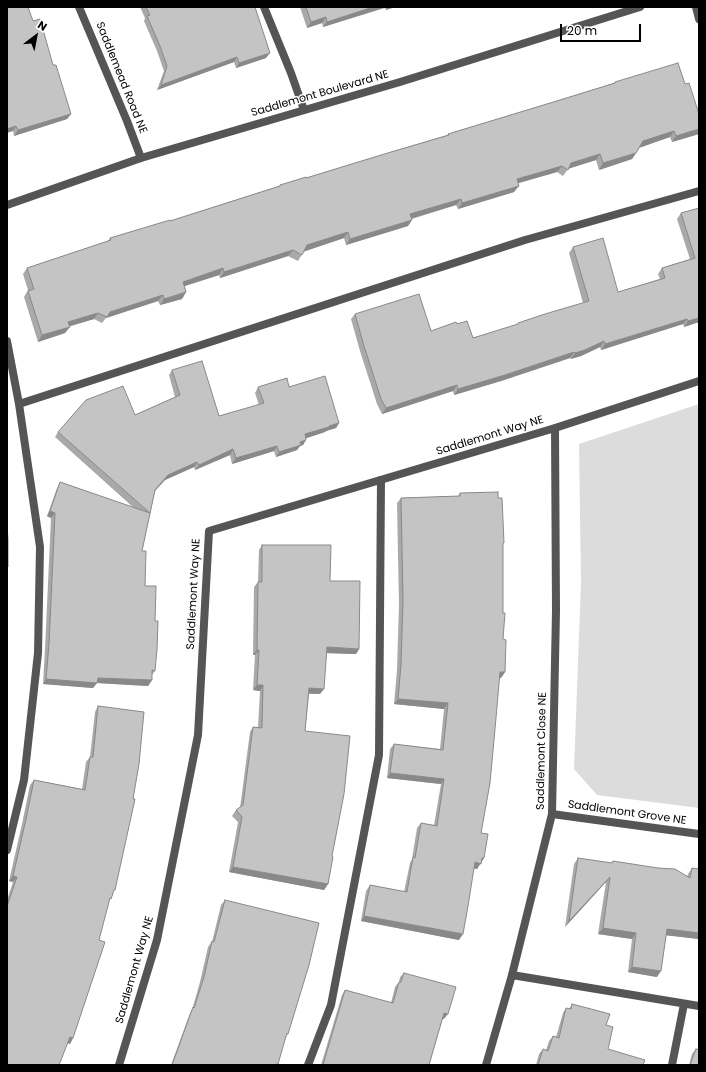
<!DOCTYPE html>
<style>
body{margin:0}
#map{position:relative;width:706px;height:1072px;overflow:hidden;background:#fff;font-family:Poppins,sans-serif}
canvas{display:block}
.frame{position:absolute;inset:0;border:8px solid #000;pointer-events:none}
.north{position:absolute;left:16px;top:16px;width:40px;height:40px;-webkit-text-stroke:3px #fff;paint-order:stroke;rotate:32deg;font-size:11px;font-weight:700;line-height:16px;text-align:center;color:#000}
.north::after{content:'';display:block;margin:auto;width:14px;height:18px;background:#000;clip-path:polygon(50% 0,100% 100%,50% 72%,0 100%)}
.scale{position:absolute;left:560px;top:24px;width:81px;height:18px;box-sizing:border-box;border:2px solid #000;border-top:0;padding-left:5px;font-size:12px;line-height:14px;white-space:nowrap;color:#000;-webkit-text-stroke:3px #fff;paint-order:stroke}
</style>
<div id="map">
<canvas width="706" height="1072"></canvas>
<div class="frame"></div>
<div class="north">N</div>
<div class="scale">20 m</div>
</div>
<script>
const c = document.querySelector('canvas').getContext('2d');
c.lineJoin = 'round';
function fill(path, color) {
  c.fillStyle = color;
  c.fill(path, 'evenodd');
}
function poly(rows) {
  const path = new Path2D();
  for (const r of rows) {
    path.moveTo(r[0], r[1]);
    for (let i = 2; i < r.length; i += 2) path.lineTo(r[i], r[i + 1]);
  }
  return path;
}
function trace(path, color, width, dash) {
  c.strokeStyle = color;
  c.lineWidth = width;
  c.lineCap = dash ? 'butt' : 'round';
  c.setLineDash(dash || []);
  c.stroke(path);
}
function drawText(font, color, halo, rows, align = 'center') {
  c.font = font + ' Poppins,sans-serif';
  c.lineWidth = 3;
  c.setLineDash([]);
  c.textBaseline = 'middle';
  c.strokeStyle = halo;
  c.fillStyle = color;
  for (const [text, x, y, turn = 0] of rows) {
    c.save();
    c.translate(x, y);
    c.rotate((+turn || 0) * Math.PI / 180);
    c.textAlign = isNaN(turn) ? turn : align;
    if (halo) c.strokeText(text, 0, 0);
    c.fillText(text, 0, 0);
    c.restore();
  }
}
const green = poly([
 [699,404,699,808,597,795,574,769,581,583,579,444]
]);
const service = poly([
 [264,7,291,73,304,110],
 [7,341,19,404,40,547,38,653,24,780,7,850],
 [19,404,525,240,699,191],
 [512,975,699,1006],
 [308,1065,331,1005,379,755,381,480],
 [672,1065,684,1004]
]);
const minor = poly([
 [79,7,127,121,141,158],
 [696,7,699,19],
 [552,814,699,834],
 [119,1065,157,940,198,735,209,531,555,428,699,381],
 [486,1065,512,975,552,814,556,611,555,428]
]);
const tertiary = poly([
 [7,205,141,158,400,82,640,7]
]);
const wall = poly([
 [140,7,255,7,266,58,236,68,234,62,157,90,164,71,157,51,144,21,145,18],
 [300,7,395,7,386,10,385,8,323,27,322,23,307,28],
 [33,21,53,65,71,114,67,119,14,136,13,131],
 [615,82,699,134,672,142,670,137,640,147,632,159,599,170,596,160,568,169,563,176,557,172,518,183,514,192,458,209,456,205,412,219,408,226,346,245,344,238,304,251,298,261,288,256,220,278,219,275,184,286,186,292,182,299,160,305,158,301,106,318,102,323,94,319,70,326,65,333,38,342,24,297,28,290,23,274,27,268,108,241,110,238,170,221,279,186,280,185,306,178,447,135,448,134,560,100,614,83],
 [699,208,699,322,684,327,683,324,601,350,600,347,581,356,571,359,570,358,501,381,454,395,453,391,382,414,377,404,360,351,351,319,355,314,431,331,457,324,473,338,517,325,518,323,583,303,569,253,573,247,618,292,660,279,658,274,662,268,690,259,677,219,681,213],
 [172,370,219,416,259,405,255,393,258,387,289,387,339,423,336,428,326,431,325,432,306,438,303,445,300,446,297,450,276,457,274,451,232,464,230,455,195,470,194,467,165,480,155,491,142,551,145,586,155,621,155,671,152,675,152,680,148,686,97,683,93,688,43,684,45,649,51,518,47,516,57,488,60,482,134,508,55,437,58,432,135,415,175,397,169,375],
 [460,493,498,498,503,545,503,639,505,672,501,678,499,678,481,833,484,858,477,869,474,868,459,940,361,921,366,891,370,885,404,892,410,863,412,859,417,828,421,823,434,825,441,784,387,778,390,749,394,744,440,749,444,709,394,704,397,670,399,605,397,503,401,498,458,496],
 [262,545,330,581,359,649,356,654,326,653,320,694,309,694,305,731,332,856,328,884,324,890,229,872,238,822,232,816,236,810,240,808,250,732,253,727,258,727,260,691,253,690,255,655,253,655,254,587,258,582,259,550],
 [98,706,113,893,108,903,73,1038,70,1044,68,1043,7,1065,7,900,13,882,9,881,22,824,30,785,34,780,82,789,86,762,90,757,95,712],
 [578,858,611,863,613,861,687,877,688,874,692,868,699,869,699,939,666,935,657,977,628,972,632,939,598,934,606,882,565,927,574,864],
 [225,900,288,1034,285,1038,277,1065,171,1065,190,1013,192,1010,200,982,208,947,212,941,212,942,221,905],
 [404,973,444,1019,443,1018,429,1065,321,1065,342,995,345,990,391,1003,395,987,399,982,400,977],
 [572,1004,606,1025,608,1049,643,1065,536,1065,539,1054,543,1049,546,1050,549,1041,553,1036,556,1037,563,1013,566,1008,569,1009],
 [696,1049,699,1065,689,1065,692,1054]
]);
const shadedWall = poly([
 [373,7,386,7,323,27,327,22],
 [388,7,395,7,386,10],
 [326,17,322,23,307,28,311,22],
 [270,53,266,58,236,68,239,63],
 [237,57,234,62,157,90,161,85],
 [71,114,67,119,14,136,18,130],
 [16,126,13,131,7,133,7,129],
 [699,129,699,134,672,142,676,136],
 [674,131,670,137,639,148,643,141],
 [636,153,632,159,599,170,603,163],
 [600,154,596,160,567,169,571,163],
 [562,166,557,172,512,185,517,179],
 [519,186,514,192,458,209,462,203],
 [461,199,456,205,406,220,410,214],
 [412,220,408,226,346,245,350,239],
 [348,232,344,238,303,252,307,245],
 [293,250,288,256,220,278,224,272],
 [223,268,219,275,179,288,183,282],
 [186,292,182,299,160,305,164,299],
 [163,295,158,301,106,318,110,312],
 [98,313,94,319,64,328,68,322],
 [699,318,699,322,684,327,688,321],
 [687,319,683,324,601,350,605,344],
 [70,327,65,333,38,342,42,335],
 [604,341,600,347,581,356,571,359,575,353],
 [574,352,570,358,501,381,454,395,458,389],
 [457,385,453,391,382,414,386,408],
 [339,423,336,428,326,431,325,432,301,440,305,434],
 [306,440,303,445,300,446,297,450,276,457,279,452],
 [277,446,274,451,232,464,236,458],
 [233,449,230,455,195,470,199,465],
 [197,462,194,467,165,480,151,495,155,490,168,475],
 [50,511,55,513,51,518,47,516],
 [327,647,359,649,356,654,323,653],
 [257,650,259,650,255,655,253,655],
 [500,672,505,672,501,678,496,678],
 [98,678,152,680,148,686,97,683,93,688,43,684,46,679],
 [257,685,263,685,260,691,253,690],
 [309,688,324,689,320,694,306,693],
 [398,699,448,703,444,709,394,704],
 [390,773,444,779,441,784,387,778],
 [482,858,484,858,477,869,471,868,475,862],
 [233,867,328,884,324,890,229,872],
 [13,876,17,877,13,882,9,881],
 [610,877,606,882,565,927,569,921],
 [364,916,463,934,459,940,361,921],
 [603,928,636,933,632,939,598,934],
 [667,929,699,933,699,939,663,935],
 [632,967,661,971,657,977,628,972],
 [444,1013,448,1014,444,1019,441,1018],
 [70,1037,73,1038,70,1044,66,1042]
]);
const building = poly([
 [7,7,28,7,33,21,40,19,53,65,56,65,71,114,18,130,16,126,7,129,7,7],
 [146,7,255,7,270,53,239,63,237,57,161,85,167,66,160,46,147,16,150,15,146,7],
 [306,7,373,7,327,22,326,17,311,22,306,7],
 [678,63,685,84,689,83,699,114,699,129,676,136,674,131,643,141,636,153,603,163,600,154,571,163,568,170,562,166,517,179,519,186,462,203,461,199,410,214,412,220,350,239,348,232,307,245,302,255,293,250,224,272,223,268,183,282,186,292,164,299,163,295,110,312,107,317,98,313,68,322,70,327,42,335,28,291,34,289,27,268,111,240,110,238,170,220,170,221,280,186,280,185,306,177,306,178,391,152,449,135,448,134,560,100,615,83,615,82,678,63],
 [699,208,699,318,688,321,687,319,605,344,604,341,585,350,575,353,574,352,505,375,458,389,457,385,386,408,381,399,364,346,355,314,419,294,431,331,456,322,457,324,467,321,473,338,518,324,518,323,545,314,589,301,573,247,603,238,618,292,665,278,662,268,695,258,681,213,699,208],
 [202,361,219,416,264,403,258,387,287,378,289,387,325,376,339,423,329,426,329,427,305,434,306,440,300,442,301,445,279,452,277,446,236,458,233,449,199,465,197,462,168,475,155,490,142,551,146,551,145,586,156,586,155,621,158,621,157,649,155,671,152,670,152,680,98,678,97,683,46,679,49,644,55,513,50,511,60,482,150,513,58,432,86,400,123,386,135,415,180,395,172,370,202,361],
 [498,492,498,498,502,498,504,543,503,543,503,613,505,613,503,639,506,640,505,672,500,672,496,718,490,783,481,833,488,834,484,858,482,858,481,864,475,862,468,906,463,934,364,916,370,885,407,892,413,857,415,858,421,823,437,826,444,779,390,773,394,744,443,750,448,703,398,699,401,665,403,600,401,498,460,496,460,493,498,492],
 [7,523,8,540,8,567,7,567,7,523],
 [262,545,331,545,330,581,360,581,359,649,327,647,324,689,309,688,305,731,350,736,344,794,332,856,333,857,328,884,233,867,242,817,236,810,243,805,253,727,262,728,263,685,257,685,259,650,257,650,258,582,262,582,262,545],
 [98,706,144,712,139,764,133,799,135,799,115,890,114,890,111,899,110,898,99,940,105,942,73,1038,70,1037,59,1065,7,1065,7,906,17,877,13,876,26,819,34,780,85,790,90,757,93,757,98,706],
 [578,858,612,863,613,861,658,868,675,869,690,878,692,868,699,869,699,933,667,929,661,971,632,967,636,933,603,928,610,877,569,921,578,858],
 [225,900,319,923,309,965,288,1034,287,1033,278,1064,276,1064,276,1065,172,1065,193,1007,194,1008,204,977,212,941,214,942,225,900],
 [404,973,456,987,448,1014,444,1013,429,1065,323,1065,345,990,393,1003,399,982,401,982,404,973],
 [572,1004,610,1014,606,1025,613,1027,608,1049,645,1060,643,1065,538,1065,543,1049,548,1051,553,1036,559,1038,566,1008,571,1009,572,1004],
 [696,1049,699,1050,699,1065,690,1065,696,1049]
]);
const streetNames = [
 ["Saddlemead Road NE",121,78,68],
 ["Saddlemont Boulevard NE",320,94,-16],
 ["Saddlemont Way NE",490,436,-17],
 ["Saddlemont Way NE",194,594,-87],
 ["Saddlemont Close NE",542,751,-89],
 ["Saddlemont Grove NE",627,813,8],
 ["Saddlemont Way NE",135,970,-74]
];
fill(green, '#dcdcdc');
trace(service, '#555', 8);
trace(minor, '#555', 8);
trace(tertiary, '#555', 8);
fill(wall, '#a9a9a9');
fill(shadedWall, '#898989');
fill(building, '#c4c4c4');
trace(building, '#898989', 1);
drawText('11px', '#000', '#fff', streetNames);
</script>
